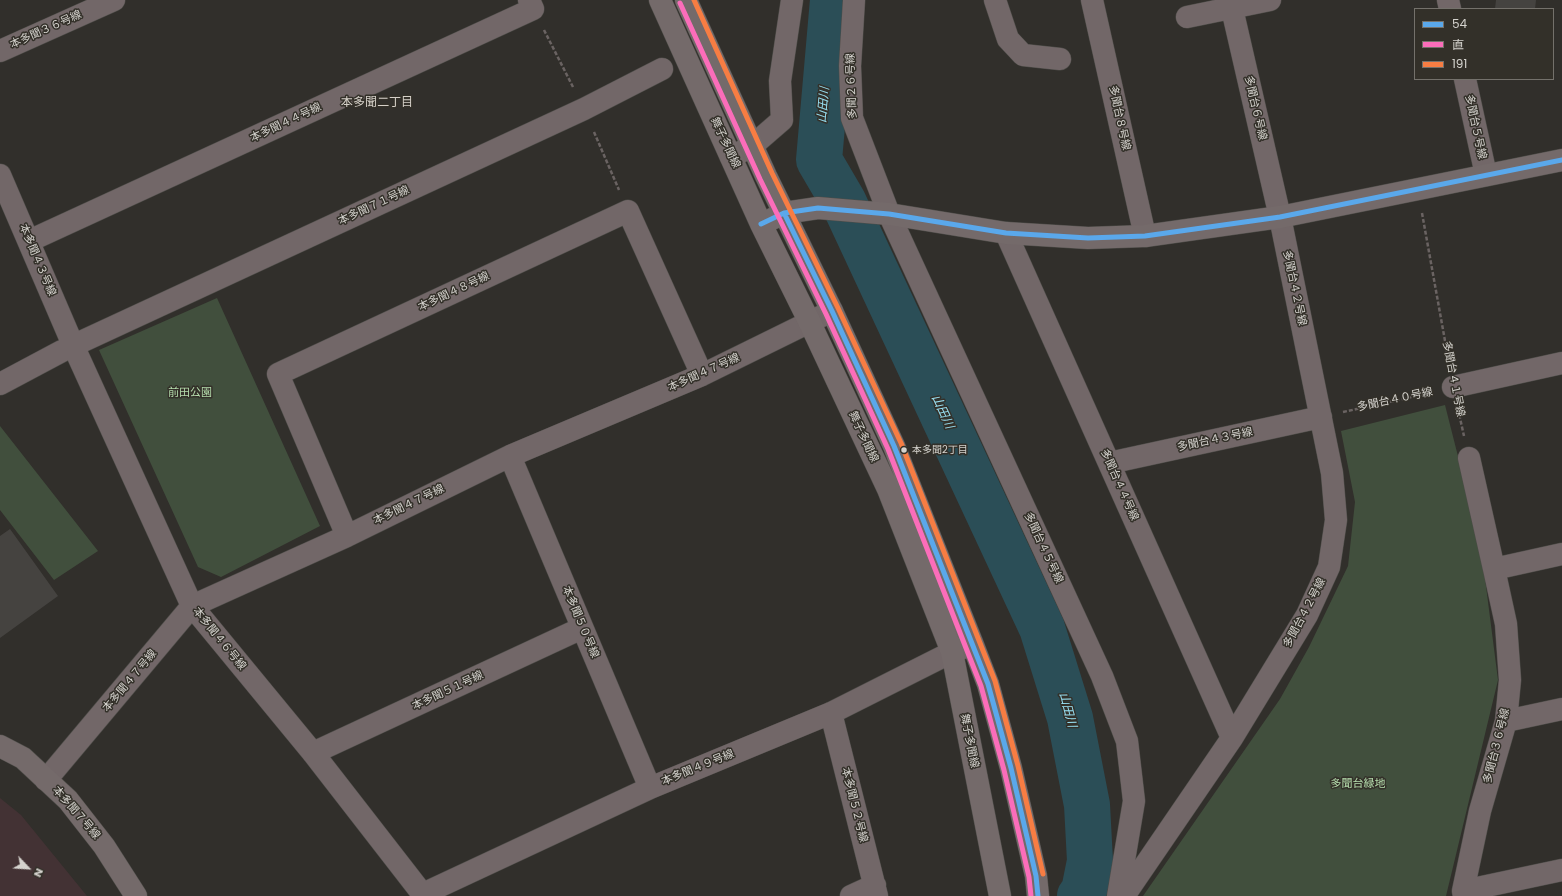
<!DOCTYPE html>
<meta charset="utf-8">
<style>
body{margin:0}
#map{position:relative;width:1562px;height:896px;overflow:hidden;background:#312f2b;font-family:Poppins,"Noto Sans JP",sans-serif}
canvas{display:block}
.legend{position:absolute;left:1414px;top:8px;width:140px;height:72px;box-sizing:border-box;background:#333029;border:1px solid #74716b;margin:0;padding:5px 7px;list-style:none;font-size:12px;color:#d5d3ce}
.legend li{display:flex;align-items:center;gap:8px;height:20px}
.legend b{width:20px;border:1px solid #74716b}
.north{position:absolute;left:8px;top:848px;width:40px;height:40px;-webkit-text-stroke:3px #333029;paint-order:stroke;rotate:115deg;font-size:11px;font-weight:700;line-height:16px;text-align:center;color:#d5d3ce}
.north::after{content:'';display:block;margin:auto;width:14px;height:18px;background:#d5d3ce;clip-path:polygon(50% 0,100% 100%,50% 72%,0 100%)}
</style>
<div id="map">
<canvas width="1562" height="896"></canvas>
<ul class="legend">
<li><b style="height:5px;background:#5aa8eb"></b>54</li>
<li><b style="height:5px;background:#fb6dba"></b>直</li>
<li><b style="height:5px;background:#f77d43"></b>191</li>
</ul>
<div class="north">N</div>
</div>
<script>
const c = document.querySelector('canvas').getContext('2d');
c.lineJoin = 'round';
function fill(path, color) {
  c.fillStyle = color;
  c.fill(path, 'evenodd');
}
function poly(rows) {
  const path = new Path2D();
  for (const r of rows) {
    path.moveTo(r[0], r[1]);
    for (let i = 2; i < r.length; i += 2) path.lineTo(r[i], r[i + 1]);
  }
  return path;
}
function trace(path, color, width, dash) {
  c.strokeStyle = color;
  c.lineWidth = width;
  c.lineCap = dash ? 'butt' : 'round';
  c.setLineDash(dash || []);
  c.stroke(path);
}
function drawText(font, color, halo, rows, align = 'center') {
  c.font = font + ' Poppins,"Noto Sans JP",sans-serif';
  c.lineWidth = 3;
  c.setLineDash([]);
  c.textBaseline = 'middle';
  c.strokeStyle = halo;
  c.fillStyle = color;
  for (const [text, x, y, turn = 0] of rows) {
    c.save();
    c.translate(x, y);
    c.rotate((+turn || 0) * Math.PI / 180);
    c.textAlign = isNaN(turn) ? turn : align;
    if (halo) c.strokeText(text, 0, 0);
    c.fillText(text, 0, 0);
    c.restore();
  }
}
const education = poly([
 [0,798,21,815,87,896,0,896]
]);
const green = poly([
 [217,298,320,526,221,577,198,567,99,350],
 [1445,405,1481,547,1498,680,1446,896,1143,896,1280,699,1309,647,1348,566,1355,502,1341,431],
 [0,426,98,551,54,580,0,510]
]);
const river = poly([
 [833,0,819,160,843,201,1042,628,1070,718,1087,805,1090,861,1084,891,1080,896]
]);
const building = poly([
 [1496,0,1536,0,1535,9,1495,9],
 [10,529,58,596,0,638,0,536]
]);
const path = poly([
 [544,30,573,87],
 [594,132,619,190],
 [1422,213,1449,363],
 [1458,409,1464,436],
 [1343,412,1430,393]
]);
const street = poly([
 [854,0,850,66,852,118,889,214,1102,676,1127,741,1134,801,1118,896],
 [995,0,1008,39,1023,55,1060,59],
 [1092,0,1145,236],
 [1448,0,1450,9],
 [1187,17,1270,0],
 [0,51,114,0],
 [1465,79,1486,175],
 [731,157,752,146,782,120,780,81,792,0],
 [0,175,73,345,192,606,313,753,424,896],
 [1006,233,1232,738],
 [29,241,533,9,529,0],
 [83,341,584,109,662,69],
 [0,384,62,351],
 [1453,387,1562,363],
 [510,456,650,788],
 [1469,458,1494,569],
 [1109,463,1321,417],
 [347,536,278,374,628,211,702,375],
 [831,713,877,896],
 [1506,721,1562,709],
 [313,753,582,628],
 [46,780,192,606,347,536,510,456,702,375,832,311],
 [1463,891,1562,870],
 [423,894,650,788,831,713,952,652,968,646],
 [851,896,875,885],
 [1124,896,1232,738,1307,615,1329,567,1336,520,1332,473,1280,217,1230,0],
 [1464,896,1463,891,1480,811,1506,721,1510,680,1506,624,1494,569,1562,554]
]);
const secondary = poly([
 [660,0,761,224,810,323,888,489,952,652,1000,896],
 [686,0,766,176,832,311,894,446,973,645,988,684,1011,768,1036,876,1038,896],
 [772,219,784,213,818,208,889,214,1006,233,1088,238,1145,236,1280,217,1562,160],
 [0,746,23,758,68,800,104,846,136,896]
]);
const bus1 = poly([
 [784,213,832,311,894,446,988,684,1011,768,1036,876,1038,896],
 [761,224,784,213,818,208,889,214,1006,233,1088,238,1145,236,1280,217,1562,160]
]);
const bus2 = poly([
 [680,3,760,179,826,314,888,449,966,648,981,686,1004,770,1029,877,1031,896]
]);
const bus3 = poly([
 [694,0,772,173,838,308,901,443,995,681,1018,766,1043,874]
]);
const markers = [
 [904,450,3.5,"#d5d3ce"]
];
const busNames = [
 ["本多聞2丁目",912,450]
];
const streetNames = [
 ["本多聞３６号線",46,30,-24],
 ["多聞２６号線",852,86,-92],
 ["多聞台６号線",1255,108,77],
 ["多聞台８号線",1119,118,78],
 ["本多聞４４号線",286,123,-25],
 ["多聞台５号線",1475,127,78],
 ["舞子多聞線",725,143,65],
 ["本多聞７１号線",374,206,-25],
 ["本多聞４３号線",37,260,67],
 ["多聞台４２号線",1294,288,78],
 ["本多聞４８号線",454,292,-25],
 ["本多聞４７号線",704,373,-24],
 ["多聞台４１号線",1453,379,79],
 ["多聞台４０号線",1395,400,-12],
 ["舞子多聞線",863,437,65],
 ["多聞台４３号線",1215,440,-12],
 ["多聞台４４号線",1119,485,66],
 ["本多聞４７号線",409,505,-26],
 ["多聞台４５号線",1043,548,65],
 ["多聞台４２号線",1305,613,-62],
 ["本多聞５０号線",580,622,67],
 ["本多聞４６号線",219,639,51],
 ["本多聞４７号線",130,681,-50],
 ["本多聞５１号線",448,691,-25],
 ["舞子多聞線",969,741,79],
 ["多聞台３６号線",1497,746,-76],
 ["本多聞４９号線",698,768,-22],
 ["本多聞５２号線",854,805,76],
 ["本多聞７号線",76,813,49]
];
const parkNames = [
 ["前田公園",190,393],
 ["多聞台緑地",1358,784]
];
const neighbourhoodNames = [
 ["本多聞二丁目",377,103]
];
const waterNames = [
 ["山田川",824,105,-85],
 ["山田川",942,412,65],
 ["山田川",1067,710,75]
];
fill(education, '#433234');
fill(green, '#414f3d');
trace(river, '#2b4e57', 46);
fill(building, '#454340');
trace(street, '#4e4d49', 23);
trace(secondary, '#4e4d49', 23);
trace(path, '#6a6362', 2.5, [4, 2]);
trace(street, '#726768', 22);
trace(secondary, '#746a6a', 22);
trace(bus1, '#5aa8eb', 5);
trace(bus2, '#fb6dba', 5);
trace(bus3, '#f77d43', 5);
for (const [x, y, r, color] of markers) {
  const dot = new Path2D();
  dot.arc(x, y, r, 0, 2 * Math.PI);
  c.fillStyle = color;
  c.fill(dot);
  trace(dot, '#333029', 1.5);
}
drawText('10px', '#d5d3ce', '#333029', busNames, 'left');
drawText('11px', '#d5d3ce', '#333029', streetNames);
drawText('11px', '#b5ddad', '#333029', parkNames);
drawText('12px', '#d5d0c8', '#333029', neighbourhoodNames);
drawText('italic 12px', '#98e1f4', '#333029', waterNames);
</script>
